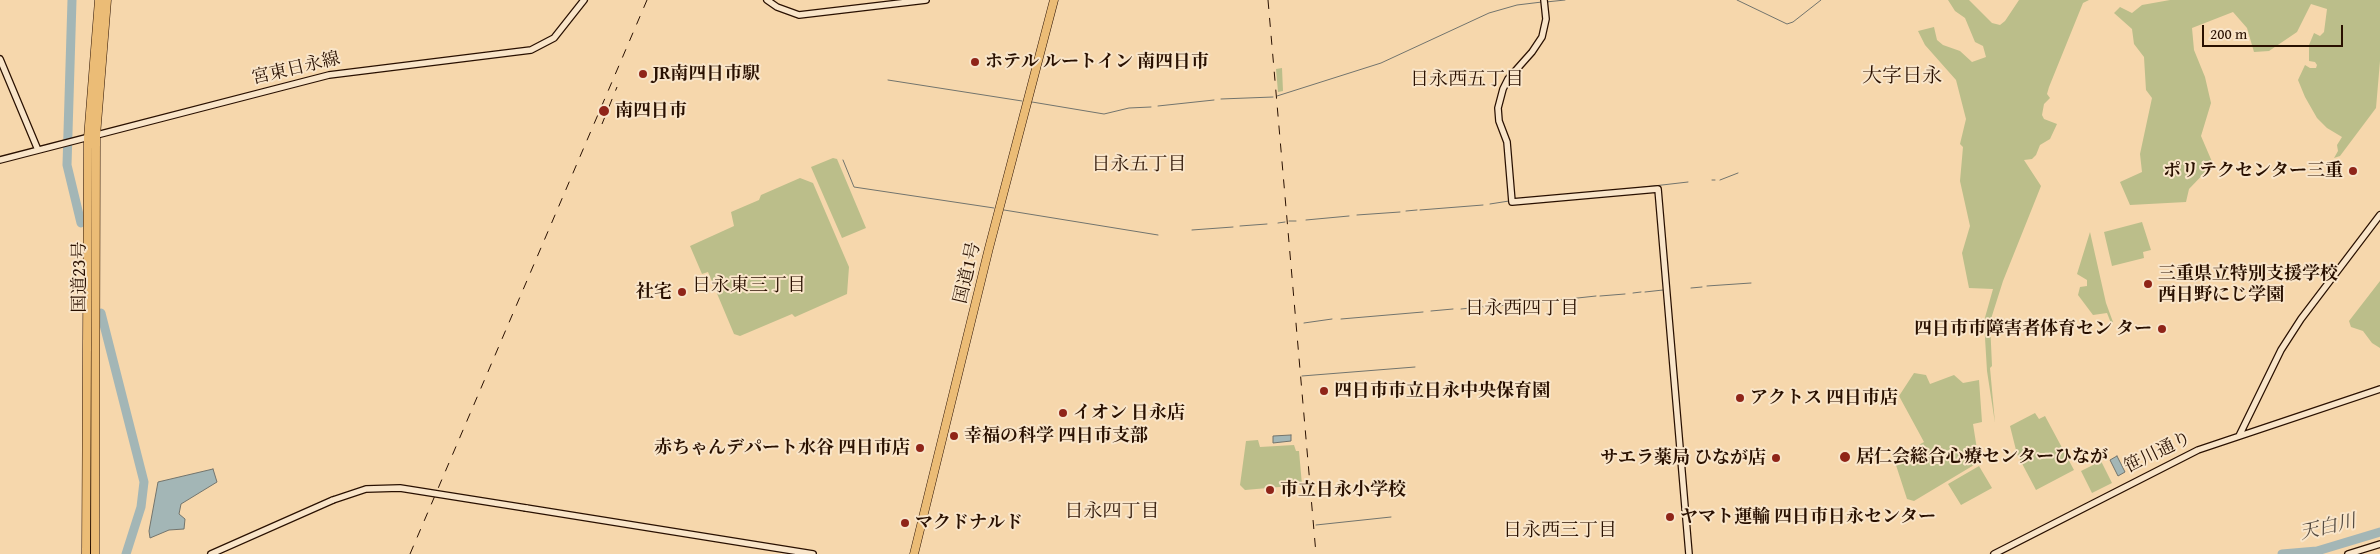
<!DOCTYPE html>
<meta charset="utf-8">
<style>
body{margin:0}
#map{position:relative;width:2380px;height:554px;overflow:hidden;background:#f6d7ac;font-family:"Gentium Book Plus",serif}
canvas{display:block}
.scale{position:absolute;left:2202px;top:25px;width:141px;height:22px;box-sizing:border-box;border:2px solid #291000;border-top:0;padding-left:6px;font-size:15px;line-height:18px;white-space:nowrap;color:#291000;-webkit-text-stroke:4px #f9e5c9;paint-order:stroke}
</style>
<div id="map">
<canvas width="2380" height="554"></canvas>
<div class="scale">200 m</div>
</div>
<script>
const c = document.querySelector('canvas').getContext('2d');
c.lineJoin = 'round';
function fill(path, color) {
  c.fillStyle = color;
  c.fill(path, 'evenodd');
}
function poly(rows) {
  const path = new Path2D();
  for (const r of rows) {
    path.moveTo(r[0], r[1]);
    for (let i = 2; i < r.length; i += 2) path.lineTo(r[i], r[i + 1]);
  }
  return path;
}
function trace(path, color, width, dash) {
  c.strokeStyle = color;
  c.lineWidth = width;
  c.lineCap = dash ? 'butt' : 'round';
  c.setLineDash(dash || []);
  c.stroke(path);
}
function drawText(font, color, halo, rows, align = 'center') {
  c.font = font + ' "Gentium Book Plus","Noto Serif JP",serif';
  c.lineWidth = 4;
  c.setLineDash([]);
  c.textBaseline = 'middle';
  c.strokeStyle = halo;
  c.fillStyle = color;
  for (const [text, x, y, turn = 0] of rows) {
    c.save();
    c.translate(x, y);
    c.rotate((+turn || 0) * Math.PI / 180);
    c.textAlign = isNaN(turn) ? turn : align;
    if (halo) c.strokeText(text, 0, 0);
    c.fillText(text, 0, 0);
    c.restore();
  }
}
const green = poly([
 [1948,0,1969,0,1992,23,2000,25,2005,21,2019,0,2089,0,2083,3,2049,87,2047,94,2050,98,2044,104,2042,115,2044,119,2057,124,2050,139,2040,145,2036,155,2032,159,2024,160,2041,186,2003,281,1990,322,1992,366,1990,368,1995,423,1987,371,1984,321,1993,289,1969,288,1962,253,1970,226,1960,181,1963,147,1960,144,1966,119,1956,80,1925,45,1918,31,1934,27,1937,40,1943,45,1960,51,1972,62,1986,57,1983,46,1975,42,1965,18,1955,11],
 [2170,0,2380,0,2380,61,2376,108,2340,156,2334,158,2338,151,2337,145,2342,137,2327,128,2317,118,2305,97,2298,80,2305,65,2310,68,2316,68,2317,65,2315,62,2309,61,2309,45,2314,33,2320,36,2324,32,2327,9,2311,4,2297,32,2269,51,2254,52,2247,28,2233,12,2192,28,2194,50,2205,77,2211,103,2201,136,2213,164,2189,189,2186,202,2130,205,2120,182,2142,172,2140,154,2152,98,2146,90,2144,57,2134,44,2132,29,2114,13,2120,7,2132,13,2142,5],
 [1282,68,1283,91,1278,92,1276,69],
 [833,158,837,159,866,228,842,238,811,167],
 [800,178,813,183,849,267,847,294,795,317,792,314,740,336,734,334,708,272,702,274,690,246,734,226,731,212,759,200,761,195],
 [2142,222,2151,250,2143,252,2144,258,2112,266,2104,232],
 [2090,232,2106,303,2113,322,2111,323,2107,313,2093,315,2078,295,2080,287,2087,286,2087,280,2077,274],
 [2380,281,2380,348,2372,343,2363,331,2351,327,2349,321],
 [1914,373,1926,375,1930,384,1954,375,1963,383,1979,380,1982,422,1973,424,1979,462,1914,501,1907,499,1894,459,1924,442,1899,396],
 [2035,413,2039,419,2045,416,2074,470,2036,490,2017,454,2010,426],
 [1258,440,1260,447,1294,445,1296,451,1299,451,1302,485,1245,490,1240,485,1246,441],
 [2101,461,2112,483,2092,493,2081,471],
 [1979,466,1992,488,1961,505,1948,484]
]);
const water = poly([
 [1291,435,1291,441,1273,443,1273,436,1291,435],
 [2117,456,2125,472,2118,476,2110,460,2117,456],
 [213,469,217,482,181,504,179,514,185,519,184,529,169,530,150,538,149,531,158,482,213,469]
]);
const stream = poly([
 [1737,0,1787,24,1793,22,1821,0],
 [1546,2,1565,0],
 [888,80,1022,101],
 [1277,96,1381,63,1489,13,1517,5,1542,2],
 [1221,99,1273,97],
 [1032,102,1104,114,1129,108,1151,107],
 [1158,106,1214,100],
 [843,160,854,187,994,208],
 [1712,180,1715,180],
 [1720,180,1738,173],
 [1619,190,1688,182],
 [1490,204,1509,201],
 [1004,210,1158,235],
 [1420,210,1483,205],
 [1406,211,1417,210],
 [1357,215,1400,212],
 [1306,220,1349,216],
 [1289,221,1296,221],
 [1278,223,1285,222],
 [1240,226,1267,224],
 [1192,230,1233,227],
 [1707,286,1751,283],
 [1691,288,1702,287],
 [1645,292,1663,290],
 [1633,293,1641,292],
 [1600,296,1625,294],
 [1550,301,1596,296],
 [1515,304,1544,302],
 [1498,306,1507,305],
 [1461,309,1490,306],
 [1431,311,1453,309],
 [1341,319,1423,312],
 [1304,323,1332,319],
 [1302,376,1415,367],
 [1316,525,1391,517]
]);
const river = poly([
 [72,0,67,165,81,223],
 [101,313,144,482,141,507,126,554],
 [2282,554,2317,551,2380,532]
]);
const secondary = poly([
 [767,0,777,7,799,15,926,0],
 [1544,0,1546,19,1542,37,1532,52,1508,79,1503,89,1498,108,1499,121,1507,142,1512,202,1658,189,1689,554],
 [0,59,38,150],
 [0,160,329,75,531,50,554,38,584,0],
 [2239,436,2281,350,2301,319,2380,215],
 [526,508,813,554],
 [211,554,333,500],
 [1994,554,2198,450,2380,389],
 [2348,554,2380,544]
]);
const highway = poly([
 [86,554,88,138,99,0],
 [95,554,96,136,107,0],
 [914,554,989,248,1054,0]
]);
const rail = poly([
 [1268,0,1316,554],
 [602,124,617,87],
 [410,554,647,0]
]);
const secondaryBridge = poly([
 [333,500,366,489,400,488,526,508]
]);
const markers = [
 [975,62,5,"#8f2418"],
 [643,74,5,"#8f2418"],
 [604,111,6,"#8f2418"],
 [2353,171,5,"#8f2418"],
 [2148,284,5,"#8f2418"],
 [682,292,5,"#8f2418"],
 [2162,329,5,"#8f2418"],
 [1324,391,5,"#8f2418"],
 [1740,398,5,"#8f2418"],
 [1063,413,5,"#8f2418"],
 [954,436,5,"#8f2418"],
 [920,448,5,"#8f2418"],
 [1845,457,6,"#8f2418"],
 [1776,458,5,"#8f2418"],
 [1270,490,5,"#8f2418"],
 [1670,517,5,"#8f2418"],
 [905,523,5,"#8f2418"]
];
const poiNames = [
 ["ホテル ルートイン 南四日市",985,62],
 ["JR南四日市駅",653,74],
 ["南四日市",615,111],
 ["ポリテクセンター三重",2343,171,"right"],
 ["三重県立特別支援学校",2158,274],
 ["西日野にじ学園",2158,295],
 ["社宅",672,292,"right"],
 ["四日市市障害者体育セン ター",2152,329,"right"],
 ["四日市市立日永中央保育園",1334,391],
 ["アクトス 四日市店",1750,398],
 ["イオン 日永店",1073,413],
 ["幸福の科学 四日市支部",964,436],
 ["赤ちゃんデパート水谷 四日市店",910,448,"right"],
 ["居仁会総合心療センターひなが",1856,457],
 ["サエラ薬局 ひなが店",1766,458,"right"],
 ["市立日永小学校",1280,490],
 ["ヤマト運輸 四日市日永センター",1680,517],
 ["マクドナルド",915,523]
];
const streetNames = [
 ["宮東日永線",296,69,-13],
 ["国道1号",968,273,-77],
 ["国道23号",80,277,-90],
 ["笹川通り",2158,453,-26]
];
const neighbourhoodNames = [
 ["日永西五丁目",1467,80],
 ["日永五丁目",1139,165],
 ["日永東三丁目",749,286],
 ["日永西四丁目",1522,309],
 ["日永四丁目",1112,512],
 ["日永西三丁目",1560,531]
];
const waterNames = [
 ["天白川",2328,528,-13]
];
const quarterNames = [
 ["大字日永",1902,77]
];
fill(green, '#bbbe8a');
fill(water, '#a3b6b6');
trace(water, '#72746d', 1);
trace(stream, '#72746d', 1);
trace(river, '#a3b6b6', 9);
trace(secondary, '#291000', 8);
trace(highway, '#291000', 9);
trace(secondary, '#f9e5c9', 5.5);
trace(highway, '#ebbc76', 8);
trace(rail, '#291000', 1, [9, 9]);
trace(secondaryBridge, '#291000', 8, []);
trace(secondaryBridge, '#f9e5c9', 5.5);
for (const [x, y, r, color] of markers) {
  const dot = new Path2D();
  dot.arc(x, y, r, 0, 2 * Math.PI);
  c.fillStyle = color;
  c.fill(dot);
  trace(dot, '#f9e5c9', 2);
}
drawText('bold 18px', '#291000', '#f9e5c9', poiNames, 'left');
drawText('18px', '#291000', '#f9e5c9', streetNames);
drawText('19px', '#291000', '#f9e5c9', neighbourhoodNames);
drawText('italic 19px', '#544a40', '#f9e5c9', waterNames);
drawText('20px', '#291000', '#f9e5c9', quarterNames);
</script>
